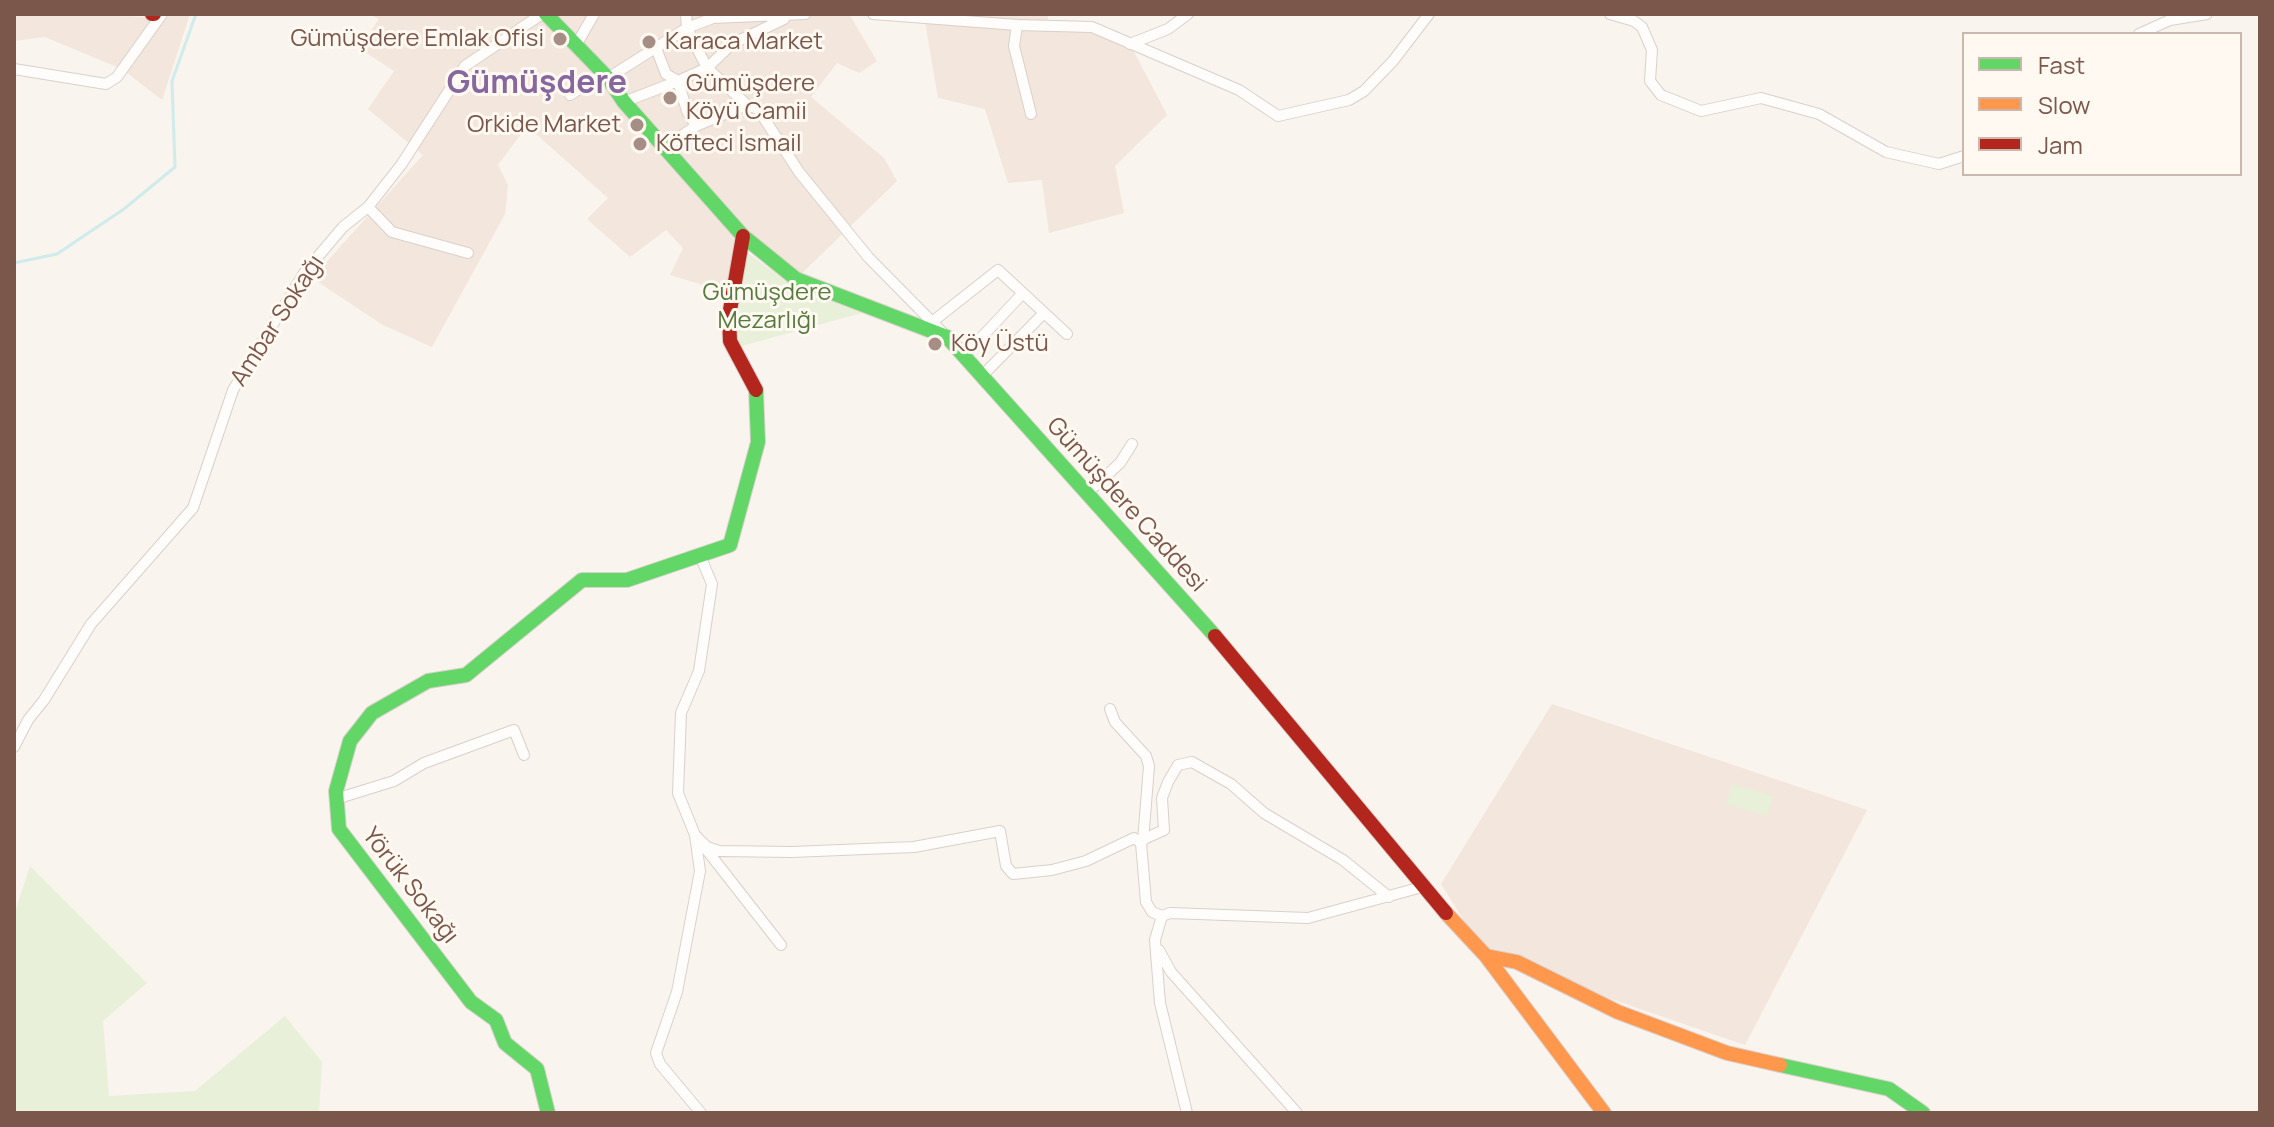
<!DOCTYPE html>
<meta charset="utf-8">
<style>
body{margin:0}
#map{position:relative;width:2274px;height:1127px;overflow:hidden;background:#faf4ee;font-family:Manrope,sans-serif}
canvas{display:block}
.frame{position:absolute;inset:0;border:16px solid #7b574b;pointer-events:none}
.legend{position:absolute;left:1962px;top:32px;width:280px;height:144px;box-sizing:border-box;background:#fff9f2;border:2px solid #cab8af;margin:0;padding:10px 14px;list-style:none;font-size:24px;color:#7b574b}
.legend li{display:flex;align-items:center;gap:16px;height:40px}
.legend b{width:40px;border:2px solid #cab8af}
</style>
<div id="map">
<canvas width="2274" height="1127"></canvas>
<div class="frame"></div>
<ul class="legend">
<li><b style="height:10px;background:#63d668"></b>Fast</li>
<li><b style="height:10px;background:#ff974d"></b>Slow</li>
<li><b style="height:10px;background:#b3261e"></b>Jam</li>
</ul>
</div>
<script>
const c = document.querySelector('canvas').getContext('2d');
c.lineJoin = 'round';
function fill(path, color) {
  c.fillStyle = color;
  c.fill(path, 'evenodd');
}
function poly(rows) {
  const path = new Path2D();
  for (const r of rows) {
    path.moveTo(r[0], r[1]);
    for (let i = 2; i < r.length; i += 2) path.lineTo(r[i], r[i + 1]);
  }
  return path;
}
function trace(path, color, width, dash) {
  c.strokeStyle = color;
  c.lineWidth = width;
  c.lineCap = dash ? 'butt' : 'round';
  c.setLineDash(dash || []);
  c.stroke(path);
}
function drawText(font, color, halo, rows, align = 'center') {
  c.font = font + ' Manrope,sans-serif';
  c.lineWidth = 6;
  c.setLineDash([]);
  c.textBaseline = 'middle';
  c.strokeStyle = halo;
  c.fillStyle = color;
  for (const [text, x, y, turn = 0] of rows) {
    c.save();
    c.translate(x, y);
    c.rotate((+turn || 0) * Math.PI / 180);
    c.textAlign = isNaN(turn) ? turn : align;
    if (halo) c.strokeText(text, 0, 0);
    c.fillText(text, 0, 0);
    c.restore();
  }
}
const residential = poly([
 [14,14,160,17,190,14,162,100,122,69,45,37,14,41],
 [369,14,849,14,877,61,859,73,837,63,811,97,884,158,897,181,796,279,743,236,733,294,670,275,683,248,666,230,630,257,587,219,608,198,527,126,498,165,508,185,505,214,432,347,383,325,312,278,423,155,368,109,394,71,359,48,379,19],
 [900,14,1048,14,1048,24,1090,29,1130,44,1167,115,1115,166,1124,213,1049,233,1042,180,1008,183,985,109,938,98,924,16],
 [1552,704,1867,810,1745,1045,1486,956,1441,884]
]);
const green = poly([
 [748,253,794,287,862,313,738,347,734,320],
 [1732,784,1773,796,1767,816,1726,804],
 [30,866,147,983,103,1021,109,1096,195,1091,285,1016,322,1062,319,1113,14,1113,14,915]
]);
const stream = poly([
 [14,263,57,254,124,209,175,167,172,81,196,14]
]);
const street = poly([
 [686,14,687,28,707,68,747,105,758,109,799,172,869,258,943,333],
 [873,14,1017,25,1092,27,1239,90,1278,116,1349,100,1364,91,1393,61,1429,14],
 [1610,14,1634,21,1642,27,1652,50,1650,81,1661,95,1701,111,1761,98,1819,114,1886,152,1939,164,1964,156],
 [1017,25,1014,46,1031,114],
 [2139,34,2170,20,2207,14],
 [1130,44,1168,29,1188,14],
 [575,47,594,14],
 [656,48,666,74,678,81,707,68,732,44,784,19],
 [14,69,106,84,117,77,162,14],
 [608,78,687,28,713,18,805,14],
 [570,95,603,74],
 [624,102,678,81,687,111,696,126],
 [665,147,696,126,747,105],
 [368,207,392,232,468,253],
 [932,322,998,270,1067,334],
 [965,355,1023,293],
 [983,375,1044,313],
 [1086,494,1120,463,1132,444],
 [701,558,712,584,699,671,681,713,678,793,695,835,700,871,677,992,656,1053,660,1064,701,1113],
 [1110,709,1115,722,1146,756,1149,766,1143,841],
 [14,747,28,720,44,700,91,624,193,508,233,390,304,273,343,227,368,207,401,165,465,66,542,14],
 [336,799,394,781,424,763,514,730,524,755],
 [1144,839,1164,830,1162,798,1168,782,1178,765,1192,762,1231,784,1264,813,1343,860,1389,897],
 [781,945,695,835,707,847,719,851,792,852,914,847,1000,831,1006,866,1013,874,1052,870,1086,861,1134,838,1141,843,1146,902,1152,912,1162,916],
 [1159,950,1171,972,1297,1113],
 [1187,1113,1160,1003,1155,940,1162,916,1170,913,1308,918,1422,887]
]);
const fast = poly([
 [546,14,608,78,624,102,743,236,796,279,947,337,1215,636],
 [1780,1065,1889,1089,1923,1113],
 [548,1113,537,1069,505,1043,496,1020,471,1002,339,829,336,791,350,741,372,713,428,681,466,675,582,580,627,580,730,545,758,442,756,390]
]);
const slow = poly([
 [1446,913,1486,956,1604,1113],
 [1486,956,1517,962,1618,1012,1727,1053,1780,1065]
]);
const jam = poly([
 [152,14,154,14],
 [743,236,729,316,730,341,756,390],
 [1215,636,1446,913]
]);
const markers = [
 [560,39,8,"#a78e84"],
 [649,42,8,"#a78e84"],
 [670,98,8,"#a78e84"],
 [637,125,8,"#a78e84"],
 [640,144,8,"#a78e84"],
 [935,344,8,"#a78e84"]
];
const poiNames = [
 ["Gümüşdere Emlak Ofisi",544,39,"right"],
 ["Karaca Market",665,42],
 ["Gümüşdere",686,84],
 ["Köyü Camii",686,112],
 ["Orkide Market",621,125,"right"],
 ["Köfteci İsmail",656,144],
 ["Köy Üstü",951,344]
];
const parkNames = [
 ["Gümüşdere",767,293],
 ["Mezarlığı",767,321]
];
const streetNames = [
 ["Ambar Sokağı",278,321,-57],
 ["Gümüşdere Caddesi",1126,505,48],
 ["Yörük Sokağı",410,886,52]
];
const districtNames = [
 ["Gümüşdere",537,84]
];
fill(residential, '#f3e6dc');
fill(green, '#e8f0d9');
trace(stream, '#cfebeb', 3);
trace(street, '#d9d0ca', 12);
trace(fast, '#dbd1cc', 16);
trace(slow, '#dbd1cc', 16);
trace(jam, '#dbd1cc', 16);
trace(street, '#fefdfc', 10);
trace(fast, '#63d668', 14);
trace(slow, '#ff974d', 14);
trace(jam, '#b3261e', 14);
for (const [x, y, r, color] of markers) {
  const dot = new Path2D();
  dot.arc(x, y, r, 0, 2 * Math.PI);
  c.fillStyle = color;
  c.fill(dot);
  trace(dot, '#fff9f2', 3);
}
drawText('24px', '#7b574b', '#fff9f2', poiNames, 'left');
drawText('24px', '#577b3f', '#fff9f2', parkNames);
drawText('24px', '#7b574b', '#fff9f2', streetNames);
drawText('bold 32px', '#86679e', '#fff9f2', districtNames);
</script>
